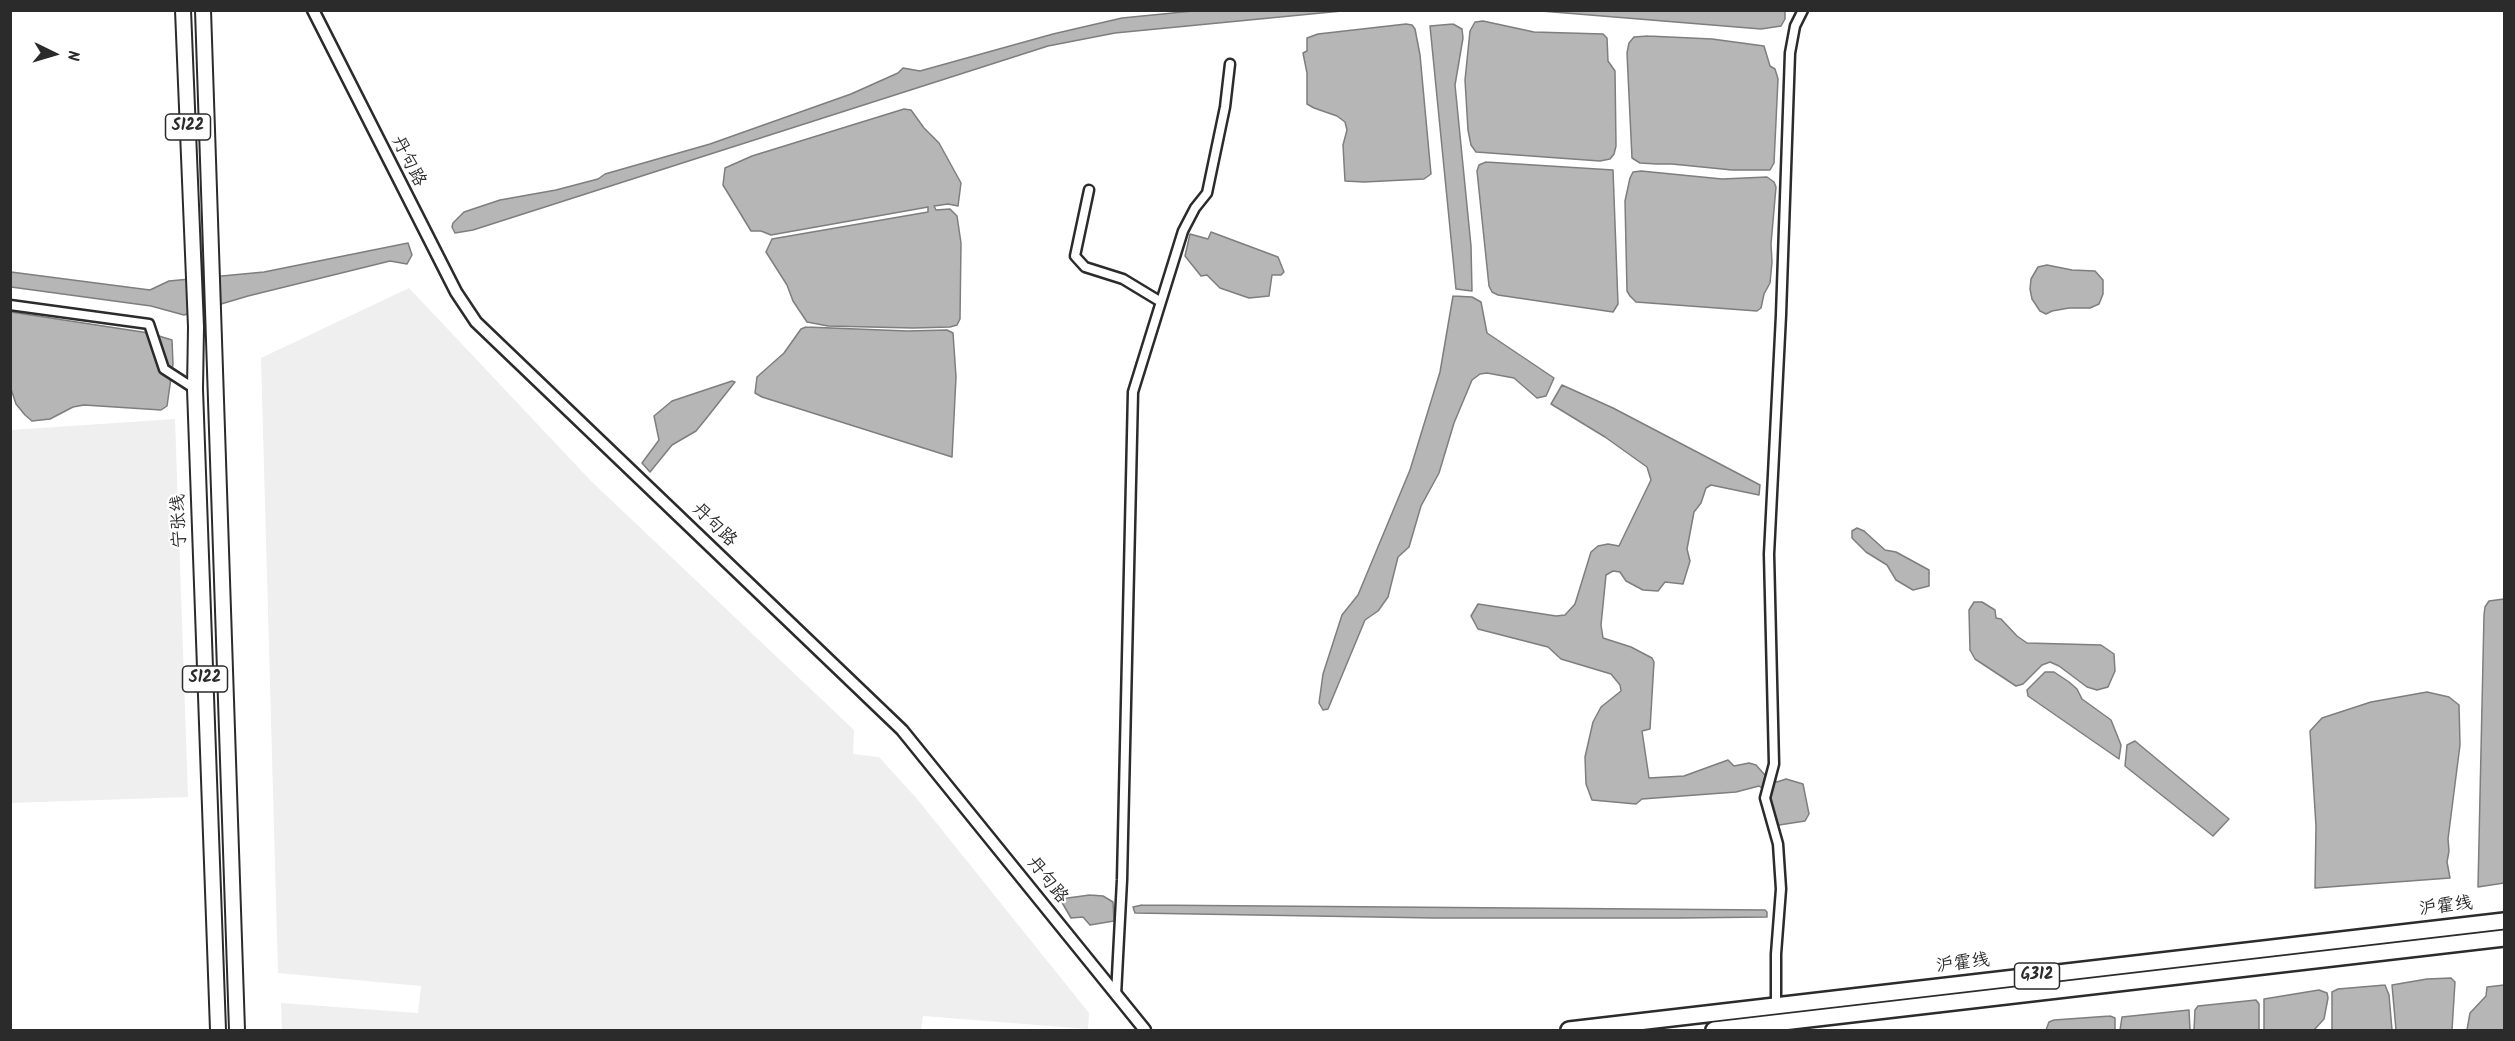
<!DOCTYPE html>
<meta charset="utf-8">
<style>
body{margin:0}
#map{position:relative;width:2515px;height:1041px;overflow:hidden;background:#fff;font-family:Kalam,sans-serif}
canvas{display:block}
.frame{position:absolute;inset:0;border:12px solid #2b2b2b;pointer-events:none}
.north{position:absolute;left:24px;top:24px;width:60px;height:60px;-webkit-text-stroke:4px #fff;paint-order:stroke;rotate:95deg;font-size:16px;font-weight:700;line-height:24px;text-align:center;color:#2b2b2b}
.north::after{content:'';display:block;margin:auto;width:21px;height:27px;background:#2b2b2b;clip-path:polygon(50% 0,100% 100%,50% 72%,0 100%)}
</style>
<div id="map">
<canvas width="2515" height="1041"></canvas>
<div class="frame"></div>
<div class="north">N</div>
</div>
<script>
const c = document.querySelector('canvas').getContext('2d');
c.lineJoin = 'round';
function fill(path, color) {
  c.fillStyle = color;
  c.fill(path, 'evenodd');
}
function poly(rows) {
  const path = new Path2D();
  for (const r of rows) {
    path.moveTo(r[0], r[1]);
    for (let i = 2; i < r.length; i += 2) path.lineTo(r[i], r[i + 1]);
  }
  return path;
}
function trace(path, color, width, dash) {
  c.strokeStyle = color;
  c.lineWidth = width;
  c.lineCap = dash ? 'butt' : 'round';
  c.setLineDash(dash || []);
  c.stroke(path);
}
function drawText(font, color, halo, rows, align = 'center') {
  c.font = font + ' Kalam,"LXGW WenKai TC",sans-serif';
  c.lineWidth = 4.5;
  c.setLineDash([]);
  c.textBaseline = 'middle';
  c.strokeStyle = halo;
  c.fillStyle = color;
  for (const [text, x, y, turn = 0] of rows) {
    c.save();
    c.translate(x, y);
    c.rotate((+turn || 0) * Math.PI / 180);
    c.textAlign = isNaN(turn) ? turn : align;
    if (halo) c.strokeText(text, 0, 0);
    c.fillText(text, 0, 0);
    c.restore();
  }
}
const built = poly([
 [409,288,592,482,854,730,853,754,879,757,918,800,1089,1013,1088,1029,923,1016,921,1030,282,1030,281,1003,418,1013,421,986,278,973,261,358],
 [175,419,188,797,11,803,11,430]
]);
const water = poly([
 [1203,10,1342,11,1115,33,1048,46,473,230,455,233,452,227,453,223,464,212,500,200,556,190,598,179,605,174,710,144,851,94,898,73,903,68,920,71,1053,34,1122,18,1203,10],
 [1782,10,1785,12,1785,19,1781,26,1761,29,1541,11,1782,10],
 [1483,21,1534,32,1603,34,1607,38,1608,61,1615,71,1616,146,1614,154,1610,159,1600,161,1476,152,1471,145,1468,130,1465,80,1470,31,1475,22,1483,21],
 [1406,24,1412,25,1415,29,1420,55,1431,174,1424,179,1364,182,1345,181,1343,145,1347,130,1345,122,1337,116,1314,108,1307,104,1307,73,1303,53,1307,51,1307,38,1318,34,1406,24],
 [1453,24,1462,29,1463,38,1455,85,1471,246,1472,291,1456,289,1430,26,1453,24],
 [1648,36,1712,39,1764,46,1770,66,1775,69,1778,79,1774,163,1770,170,1732,170,1672,164,1657,164,1640,163,1632,158,1627,53,1629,43,1634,37,1648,36],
 [904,109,911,110,924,128,939,143,961,183,958,206,948,204,934,206,936,210,950,209,957,216,961,243,960,319,957,325,950,327,913,328,828,326,807,322,793,301,787,285,766,252,772,239,928,212,928,207,771,235,761,231,751,231,723,185,725,168,752,156,904,109],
 [1486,162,1613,170,1618,304,1613,312,1498,295,1492,292,1489,286,1477,171,1479,165,1486,162],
 [1641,171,1722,179,1767,177,1774,182,1776,187,1771,244,1772,262,1770,283,1764,294,1761,308,1757,311,1636,302,1630,296,1627,291,1625,201,1630,178,1633,172,1641,171],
 [1211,232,1278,257,1284,272,1281,275,1272,275,1269,296,1249,298,1220,288,1207,275,1201,276,1185,256,1190,234,1208,239,1211,232],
 [408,243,412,255,407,264,390,261,248,296,184,315,151,306,11,287,11,272,150,290,169,281,264,272,408,243],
 [2047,265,2072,270,2095,271,2103,280,2103,294,2099,304,2090,308,2069,308,2052,311,2046,314,2040,311,2032,299,2030,289,2031,279,2038,267,2047,265],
 [1453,296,1472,297,1481,302,1487,333,1554,378,1546,396,1537,398,1514,378,1487,373,1480,374,1472,380,1454,423,1439,473,1421,506,1409,547,1398,557,1388,597,1378,611,1365,620,1328,709,1323,710,1319,703,1323,674,1342,615,1358,595,1410,470,1440,372,1453,296],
 [11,312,149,333,172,340,173,364,167,406,161,410,84,405,73,407,50,419,32,421,25,415,16,404,11,389,11,312],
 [806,327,907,331,947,330,953,333,956,377,952,457,762,397,755,393,757,377,784,353,801,329,806,327],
 [732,381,735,382,705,420,696,431,672,445,650,472,642,463,659,440,654,416,672,401,732,381],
 [1562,385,1613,408,1760,485,1759,495,1711,485,1706,488,1701,503,1694,512,1687,549,1690,561,1683,584,1665,582,1658,591,1643,590,1626,581,1620,572,1613,571,1606,575,1601,625,1603,638,1631,647,1652,658,1654,662,1650,729,1642,731,1649,778,1684,776,1728,760,1734,766,1749,763,1756,765,1764,774,1777,782,1786,779,1803,784,1809,814,1805,821,1779,825,1776,823,1770,794,1759,786,1736,792,1642,799,1636,804,1592,800,1586,784,1585,757,1593,722,1601,707,1621,691,1620,685,1611,674,1561,659,1548,647,1478,629,1471,616,1478,604,1556,616,1565,615,1575,604,1591,552,1598,546,1608,544,1619,546,1651,480,1647,467,1605,437,1551,404,1562,385],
 [1857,528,1864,531,1885,550,1896,552,1929,570,1929,586,1913,590,1896,580,1887,565,1866,552,1852,538,1852,531,1857,528],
 [2504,599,2504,883,2478,887,2484,615,2485,607,2489,601,2504,599],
 [1974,602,1982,602,1995,610,1996,618,2001,619,2017,636,2027,643,2101,645,2114,654,2115,671,2108,687,2097,690,2087,687,2059,666,2050,662,2042,665,2023,684,2016,686,1975,659,1970,650,1969,610,1974,602],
 [2045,672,2054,672,2069,682,2077,689,2082,699,2111,720,2121,745,2119,759,2028,696,2027,690,2045,672],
 [2427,692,2449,697,2459,705,2460,745,2448,839,2449,851,2447,862,2450,878,2315,888,2316,826,2310,731,2322,718,2371,702,2427,692],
 [2135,741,2229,819,2213,836,2125,766,2127,745,2135,741],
 [1090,895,1103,896,1113,902,1114,921,1090,925,1083,917,1071,918,1060,899,1090,895],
 [1142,905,1765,910,1767,912,1767,917,1681,918,1434,918,1135,913,1133,907,1142,905],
 [2451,978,2455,982,2452,1030,2396,1030,2392,985,2427,979,2451,978],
 [2385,985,2389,995,2392,1030,2332,1030,2332,992,2338,989,2385,985],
 [2504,985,2504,1030,2467,1030,2470,1013,2486,996,2487,987,2504,985],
 [2319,990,2327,993,2328,998,2324,1019,2314,1030,2264,1030,2264,999,2319,990],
 [2256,1000,2259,1004,2259,1030,2194,1030,2195,1010,2198,1006,2256,1000],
 [2189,1010,2190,1030,2120,1030,2122,1017,2189,1010],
 [2110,1016,2115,1018,2115,1030,2046,1030,2049,1022,2054,1020,2110,1016]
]);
const minor = poly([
 [1089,190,1075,256,1085,267,1123,279,1161,302],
 [10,305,149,324,164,369,195,389],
 [1116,995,1122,880,1133,392,1183,231,1195,208,1207,193,1225,107,1230,64],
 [1776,1006,1776,954,1781,889,1778,844,1765,798,1774,764,1769,554,1781,315,1790,53,1795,26,1803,10]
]);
const tertiary = poly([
 [313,10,456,292,476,322,902,730,1145,1030]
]);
const primary = poly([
 [183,10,196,327,195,389,218,1030],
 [203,10,237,1030]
]);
const trunk = poly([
 [1569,1030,2504,921],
 [1714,1030,2504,938]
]);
const shields = [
 [188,127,45],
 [205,679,45],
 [2037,976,45]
];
const shieldNames = [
 ["S122",188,127],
 ["S122",205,679],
 ["G312",2037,976]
];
const streetNames = [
 ["丹句路",407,162,63],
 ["宁张线",181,521,-92],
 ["丹句路",713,526,44],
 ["丹句路",1046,881,51],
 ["沪霍线",2446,908,-7],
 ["沪霍线",1963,965,-7]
];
fill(built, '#efefef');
fill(water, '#b6b6b6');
trace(water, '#7e7e7e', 1.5);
trace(minor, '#2b2b2b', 13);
trace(tertiary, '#2b2b2b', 15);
trace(primary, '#2b2b2b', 18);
trace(trunk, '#2b2b2b', 20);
trace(minor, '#fff', 8);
trace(tertiary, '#fff', 10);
trace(primary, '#fff', 14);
trace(trunk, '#fff', 15);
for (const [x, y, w] of shields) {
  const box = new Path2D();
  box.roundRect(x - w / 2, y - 13, w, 26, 4.5);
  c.fillStyle = '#fff';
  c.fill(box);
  trace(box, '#2b2b2b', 1.5);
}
drawText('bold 16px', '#2b2b2b', null, shieldNames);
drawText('18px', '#2b2b2b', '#fff', streetNames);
</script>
